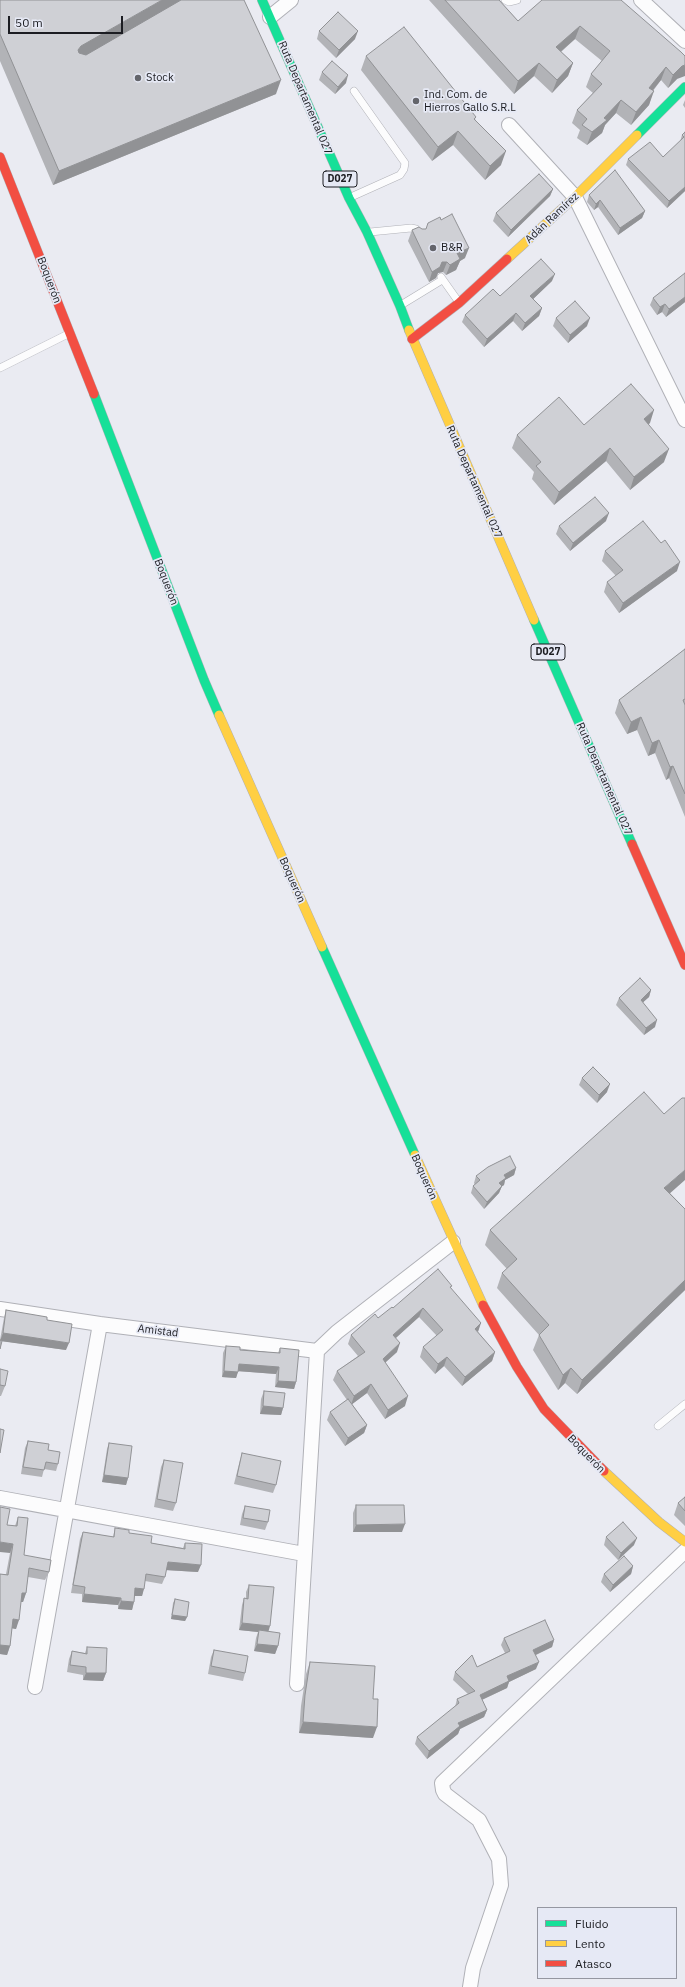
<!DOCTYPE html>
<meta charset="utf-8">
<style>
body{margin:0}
#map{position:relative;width:685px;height:1987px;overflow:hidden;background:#eaebf2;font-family:"IBM Plex Sans",sans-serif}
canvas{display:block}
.legend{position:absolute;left:537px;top:1907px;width:140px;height:72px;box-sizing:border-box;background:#e6e9f5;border:1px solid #9597a1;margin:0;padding:5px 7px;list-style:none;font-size:12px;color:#1c1d22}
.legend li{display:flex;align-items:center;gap:8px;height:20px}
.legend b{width:20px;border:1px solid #9597a1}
.scale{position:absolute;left:8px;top:16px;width:115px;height:18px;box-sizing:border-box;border:2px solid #1c1d22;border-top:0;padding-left:5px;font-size:12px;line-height:14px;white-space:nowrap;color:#1c1d22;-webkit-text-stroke:3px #e6e9f5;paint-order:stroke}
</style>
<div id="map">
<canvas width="685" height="1987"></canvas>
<ul class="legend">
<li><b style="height:5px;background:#16e098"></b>Fluido</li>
<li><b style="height:5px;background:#ffcf43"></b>Lento</li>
<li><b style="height:5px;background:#f24e42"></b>Atasco</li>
</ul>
<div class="scale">50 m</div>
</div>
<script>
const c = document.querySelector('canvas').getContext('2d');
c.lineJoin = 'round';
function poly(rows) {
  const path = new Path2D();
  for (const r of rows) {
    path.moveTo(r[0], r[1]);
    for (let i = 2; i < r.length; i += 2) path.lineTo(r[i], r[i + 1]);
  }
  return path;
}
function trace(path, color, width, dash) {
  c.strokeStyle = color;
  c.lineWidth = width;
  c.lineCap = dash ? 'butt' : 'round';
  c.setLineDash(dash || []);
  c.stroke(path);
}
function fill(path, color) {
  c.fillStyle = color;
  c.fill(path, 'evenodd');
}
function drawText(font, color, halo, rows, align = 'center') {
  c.font = font + ' "IBM Plex Sans",sans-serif';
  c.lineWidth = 3.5;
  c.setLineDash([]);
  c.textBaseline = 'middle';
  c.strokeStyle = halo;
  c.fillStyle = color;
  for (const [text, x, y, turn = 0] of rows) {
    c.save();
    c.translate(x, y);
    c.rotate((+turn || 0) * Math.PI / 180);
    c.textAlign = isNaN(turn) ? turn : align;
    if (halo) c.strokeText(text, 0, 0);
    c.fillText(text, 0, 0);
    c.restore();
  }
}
const lane = poly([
 [505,0,509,2,517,0],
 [351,197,400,175,404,169,405,163,354,91],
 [370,232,411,228,416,229,420,235],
 [441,277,458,301],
 [401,305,442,280],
 [0,368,68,334],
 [658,1426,685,1404]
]);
const street = poly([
 [641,0,685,41],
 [270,17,291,0],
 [509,125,575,197,685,420],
 [0,1309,100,1324,317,1351],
 [0,1498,304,1554],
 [297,1684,317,1351,337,1332,453,1242],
 [35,1687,100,1324],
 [470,1987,473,1968,501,1885,499,1859,479,1820,445,1794,443,1790,442,1783,685,1551]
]);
const fast = poly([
 [262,0,349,198,367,232,400,306,409,330],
 [637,135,685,87],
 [94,394,204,680,219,715],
 [534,620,632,844],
 [322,947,415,1155]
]);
const slow = poly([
 [507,259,575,197,637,135],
 [409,330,534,620],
 [219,715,322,947],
 [415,1155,483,1305],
 [604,1471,659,1522,685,1542]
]);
const jam = poly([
 [0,157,94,394],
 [412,339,459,303,507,259],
 [632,844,685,965],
 [483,1305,517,1367,544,1409,604,1471]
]);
const wall = poly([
 [0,0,276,94,53,185,0,61],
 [429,0,499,0,518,21,621,0,677,79,668,88,661,80,653,91,649,105,631,125,616,113,605,125,602,133,587,145,577,138,580,130,572,123,577,110,593,93,586,87,591,74,602,61,575,39,561,52,573,63,568,76,552,93,534,76,514,94],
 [319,31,355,39,336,58,317,39],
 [366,56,476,117,475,119,501,165,485,180,453,145,432,161,361,70],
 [322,72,346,83,335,94,319,80],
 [685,100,685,108,683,105],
 [685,132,685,191,667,208,626,165,628,159,663,157,680,142,682,135],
 [553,189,550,196,508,237,493,221,496,213],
 [589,195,645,211,642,218,618,235,598,207,594,210,587,202],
 [422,229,465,258,460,261,456,270,446,275,443,272,438,273,436,278,429,282,408,241,412,230],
 [685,273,685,302,666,317,662,312,657,315,650,305,653,298],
 [552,281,533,299,542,308,539,316,522,331,513,321,484,347,462,322,465,315,500,296],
 [556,318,587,326,568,343,553,326],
 [650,423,648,424,664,462,630,490,606,461,554,505,532,479,534,472,512,448,517,435,584,425],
 [606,521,570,551,556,534,559,526],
 [605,551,677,571,619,613,604,592,607,582,616,576,602,561],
 [685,649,685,817,669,778,666,780,655,753,648,756,637,730,627,734,615,713,619,700],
 [651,990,649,997,643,1002,655,1027,644,1035,616,1005,619,998],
 [582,1078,607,1092,597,1103,579,1085],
 [516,1168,514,1175,505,1180,504,1185,502,1186,499,1193,484,1209,471,1193,473,1186,475,1185,474,1183,476,1176],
 [670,1193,685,1209,685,1290,577,1394,565,1383,558,1390,533,1350,539,1335,497,1288,502,1273,507,1269,485,1245,490,1230],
 [451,1288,478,1332,495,1352,492,1361,462,1386,444,1366,435,1374,420,1357,423,1347,437,1336,419,1317,396,1338,397,1352,385,1363,405,1406,385,1419,367,1393,352,1404,367,1425,364,1433,345,1446,327,1420,330,1412,347,1400,333,1380,337,1371,358,1356,348,1344,351,1335,378,1318,393,1308],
 [6,1310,47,1320,66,1350,2,1341,0,1340,4,1318],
 [226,1346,240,1350,278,1353,280,1348,296,1382,294,1389,275,1387,276,1374,238,1371,236,1378,222,1377,223,1353],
 [0,1369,5,1386,1,1396,0,1396],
 [264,1391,283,1408,281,1415,260,1414,261,1399],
 [28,1441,48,1450,58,1464,56,1471,44,1469,42,1477,21,1474,25,1448],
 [109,1443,128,1478,126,1485,102,1482,107,1449],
 [242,1453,276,1485,273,1493,234,1484,240,1460],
 [164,1460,176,1503,173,1511,154,1507,161,1467],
 [685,1497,685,1526,674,1515,678,1503],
 [356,1505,402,1532,353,1532,353,1513],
 [245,1506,268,1522,265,1530,240,1525,242,1514],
 [18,1517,24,1555,49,1572,45,1580,28,1577,26,1593,23,1602,21,1602,16,1629,12,1628,10,1646,7,1655,0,1654,0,1574,6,1574,10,1553,7,1525,15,1526],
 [115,1528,129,1533,151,1543,183,1548,185,1543,198,1572,166,1570,165,1577,162,1584,145,1581,142,1596,135,1596,132,1610,118,1609,118,1605,82,1602,82,1594,71,1593,80,1539,83,1532,113,1537],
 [606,1537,634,1545,618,1560,604,1545],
 [633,1566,631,1574,610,1592,601,1582,604,1574],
 [249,1585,268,1631,278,1646,275,1654,254,1651,256,1638,258,1632,239,1630,242,1605,244,1598,246,1599,246,1592],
 [175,1599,187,1617,185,1621,171,1619,173,1603],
 [504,1638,554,1640,552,1647,536,1655,536,1669,509,1682,507,1688,482,1700,487,1710,484,1717,460,1729,458,1734,427,1759,415,1744,417,1737,455,1707,457,1699,468,1694,453,1680,455,1672,477,1667,505,1653,501,1645],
 [87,1647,106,1673,103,1681,83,1680,83,1675,67,1672,69,1659,72,1651,85,1653],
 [214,1650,245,1673,243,1681,208,1674,211,1657],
 [310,1662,373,1699,373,1738,299,1733,301,1706,306,1674]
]);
const shadedWall = poly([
 [162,0,183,0,76,61,78,50,81,46],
 [580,26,575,39,551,60,556,47],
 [358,31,355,39,336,58,339,50],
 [539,63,534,76,514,94,518,81],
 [573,63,568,76,552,93,557,80],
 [685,65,685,76,677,79,668,88,673,75,682,66],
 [666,67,661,80,644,101,649,88],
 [348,75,346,83,335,94,338,87],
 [281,80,276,94,53,185,59,171],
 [654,91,649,105,631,125,636,112],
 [621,100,616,113,605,125,602,133,587,145,592,132,604,118],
 [458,131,453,145,432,161,438,147],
 [506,151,501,165,485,180,490,166],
 [685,187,685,191,667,208,669,201],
 [553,189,550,196,508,237,511,230],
 [600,200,598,207,594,210,596,204],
 [645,211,642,218,618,235,620,228],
 [469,248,465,258,460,261,456,270,446,275,450,265,457,253],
 [442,262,447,262,443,272,438,273,436,278,429,282,432,272],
 [555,274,552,281,528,304,530,296],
 [685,297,685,302,666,317,669,309],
 [665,304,662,312,657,315,660,307],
 [542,308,539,316,522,331,525,323],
 [516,313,513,321,484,347,487,339],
 [590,318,587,326,568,343,570,335],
 [654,410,650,423,639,432,644,419],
 [610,448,606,461,554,505,559,492],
 [669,449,664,462,630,490,634,477],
 [609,513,606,521,570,551,573,543],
 [680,562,677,571,619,613,623,603],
 [641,717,637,730,627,734,631,722],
 [659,740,655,753,648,756,652,743],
 [673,766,669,778,666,780,670,767],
 [651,990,649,997,639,1006,641,1000],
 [657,1020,655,1027,644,1035,646,1028],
 [610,1084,607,1092,597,1103,599,1095],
 [516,1168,514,1175,505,1180,504,1185,496,1190,499,1183,504,1175],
 [685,1170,685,1180,659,1203,664,1188],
 [502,1186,499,1193,484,1209,487,1202],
 [685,1280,685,1290,577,1394,582,1380],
 [423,1308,419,1317,389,1344,393,1335],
 [481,1323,478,1332,475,1329],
 [3,1333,69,1343,66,1350,0,1341],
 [400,1343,397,1352,379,1368,383,1359],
 [495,1352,492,1361,462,1386,465,1377],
 [447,1357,444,1366,435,1374,438,1364],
 [239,1364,279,1367,276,1374,236,1371],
 [571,1368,565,1383,558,1390,563,1375],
 [224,1371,238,1372,236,1378,222,1377],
 [278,1381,296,1382,294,1389,275,1387],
 [371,1384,367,1393,351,1405,354,1396],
 [408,1396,405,1406,385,1419,388,1410],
 [263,1406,283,1408,281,1415,260,1414],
 [367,1425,364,1433,345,1446,348,1438],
 [104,1475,128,1478,126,1485,102,1482],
 [405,1524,402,1532,353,1532,356,1525],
 [637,1538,634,1545,618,1560,621,1553],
 [0,1542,13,1544,10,1553,0,1552],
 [168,1562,201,1565,198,1572,165,1570],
 [633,1566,631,1574,610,1592,613,1585],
 [135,1588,144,1589,142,1596,133,1596],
 [22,1593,26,1593,23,1602,19,1602],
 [84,1594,121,1598,118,1605,82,1602],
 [121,1601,134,1602,132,1610,118,1609],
 [172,1615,187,1617,185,1621,171,1619],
 [13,1619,19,1620,16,1629,10,1628],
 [242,1623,270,1626,268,1633,259,1630,258,1632,239,1630],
 [554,1640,552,1647,531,1657,533,1650],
 [257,1644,278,1646,275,1654,254,1651],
 [0,1645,10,1646,7,1655,0,1654],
 [539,1662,536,1669,509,1682,507,1688,477,1702,480,1695,507,1676],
 [86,1673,106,1673,103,1681,83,1680],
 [487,1710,484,1717,460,1729,458,1734,427,1759,429,1751,458,1723],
 [303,1722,377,1727,373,1738,299,1733]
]);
const building = poly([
 [0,0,162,0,81,46,78,50,79,53,86,55,181,0,244,0,281,80,59,171,0,34,0,0],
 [445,0,499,0,518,21,542,0,621,0,681,52,685,56,685,65,682,66,673,75,666,67,649,88,654,91,636,112,621,100,604,118,607,120,592,132,582,125,587,119,577,110,602,84,591,74,610,51,580,26,556,47,573,63,557,80,539,63,518,81,445,0],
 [338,12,358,31,339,50,319,31,338,12],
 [404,27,476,117,474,119,506,151,490,166,458,131,438,147,366,56,404,27],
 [332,61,348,75,338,87,322,72,332,61],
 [685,132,685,187,669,201,628,159,650,142,663,157,684,137,682,135,685,132],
 [615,170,645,211,620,228,600,200,596,204,589,195,615,170],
 [539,174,553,189,511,230,496,213,539,174],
 [452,214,469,248,457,253,460,259,450,265,447,262,442,262,440,267,432,272,412,230,419,227,422,229,426,229,428,223,440,217,441,220,452,214],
 [541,259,555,274,530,296,542,308,525,323,516,313,487,339,465,315,493,289,500,296,541,259],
 [685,273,685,297,669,309,665,304,660,307,653,298,685,273],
 [575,301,590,318,570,335,556,318,575,301],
 [631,384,654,410,644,419,669,449,634,477,610,448,559,492,536,466,541,462,517,435,559,397,584,425,631,384],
 [595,497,609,513,573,543,559,526,595,497],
 [643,521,661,543,665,540,680,562,623,603,607,582,623,570,605,551,643,521],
 [685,649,685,699,683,700,685,705,685,794,673,766,670,767,659,740,652,743,641,717,631,722,619,700,685,649],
 [640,978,651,990,641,1000,657,1020,646,1028,619,998,640,978],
 [593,1067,610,1084,599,1095,582,1078,593,1067],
 [644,1092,664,1114,682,1098,685,1098,685,1170,664,1188,685,1209,685,1280,582,1380,571,1368,563,1375,539,1335,549,1325,502,1273,517,1259,490,1230,644,1092],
 [510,1156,516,1168,504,1175,506,1178,499,1183,502,1186,487,1202,473,1186,480,1180,476,1176,488,1167,510,1156],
 [438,1269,452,1286,450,1287,481,1323,475,1329,495,1352,465,1377,447,1357,438,1364,423,1347,443,1330,423,1308,393,1335,400,1343,383,1359,408,1396,388,1410,371,1384,354,1396,337,1371,365,1352,351,1335,375,1314,378,1318,392,1307,393,1308,438,1269],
 [6,1310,47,1317,47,1320,72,1324,69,1343,3,1333,6,1310],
 [0,1340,2,1341,0,1349,0,1340],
 [226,1346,240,1347,240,1350,280,1353,280,1348,299,1350,296,1382,278,1381,279,1367,239,1364,238,1372,224,1371,226,1346],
 [0,1369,8,1371,5,1386,0,1385,0,1369],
 [264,1391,285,1393,283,1408,263,1406,264,1391],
 [348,1399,367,1425,348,1438,330,1412,348,1399],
 [0,1429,4,1430,0,1453,0,1429],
 [28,1441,49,1444,48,1450,60,1452,58,1464,46,1462,44,1470,23,1467,28,1441],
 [109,1443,132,1446,128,1478,104,1475,109,1443],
 [242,1453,281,1461,276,1485,237,1476,242,1453],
 [164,1460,183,1463,176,1503,157,1499,164,1460],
 [685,1497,685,1511,678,1503,685,1497],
 [356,1505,404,1505,405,1524,356,1525,356,1505],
 [245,1506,270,1510,268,1522,243,1518,245,1506],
 [0,1507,10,1509,7,1525,17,1526,18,1517,28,1518,24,1555,51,1560,49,1572,29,1568,26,1593,22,1593,19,1620,13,1619,10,1646,0,1645,0,1574,8,1575,13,1544,0,1542,0,1507],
 [623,1522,637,1538,621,1553,606,1537,623,1522],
 [115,1528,129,1530,129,1533,152,1536,151,1543,185,1549,185,1543,202,1544,201,1565,168,1562,165,1577,146,1574,144,1589,135,1588,134,1602,121,1601,121,1598,84,1594,85,1587,73,1585,83,1532,114,1537,115,1528],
 [624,1556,633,1566,613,1585,604,1574,624,1556],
 [249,1585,274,1587,270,1626,242,1623,244,1598,248,1599,249,1585],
 [175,1599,189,1602,187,1617,172,1615,175,1599],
 [545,1620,554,1640,533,1650,539,1662,507,1676,509,1681,480,1695,487,1710,458,1723,460,1726,429,1751,417,1737,459,1703,457,1699,475,1691,455,1672,472,1655,477,1667,510,1651,504,1638,545,1620],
 [259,1630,280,1633,278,1646,257,1644,259,1630],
 [87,1647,107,1648,106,1673,86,1673,86,1667,70,1665,72,1651,87,1654,87,1647],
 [214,1650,248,1656,245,1673,211,1666,214,1650],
 [310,1662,375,1666,373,1699,378,1699,377,1727,303,1722,305,1695,310,1662]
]);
const markers = [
 [138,78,4,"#64656b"],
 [416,101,4,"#64656b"],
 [433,248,4,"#64656b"]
];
const shields = [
 [340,179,34],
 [548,652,34]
];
const shieldNames = [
 ["D027",340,179],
 ["D027",548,652]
];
const poiNames = [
 ["Stock",146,78],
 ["Ind. Com. de",424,95],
 ["Hierros Gallo S.R.L",424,108],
 ["B&R",441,248]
];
const streetNames = [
 ["Ruta Departamental 027",305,98,67],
 ["Adán Ramírez",552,218,-43],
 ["Boquerón",49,280,69],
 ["Ruta Departamental 027",474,482,66],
 ["Boquerón",166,582,69],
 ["Ruta Departamental 027",604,779,66],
 ["Boquerón",292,880,66],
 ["Boquerón",424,1177,66],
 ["Amistad",158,1331,7],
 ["Boquerón",586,1454,46]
];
trace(lane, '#b0b1b7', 8);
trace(street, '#b0b1b7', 16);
trace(fast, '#b0b1b7', 10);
trace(slow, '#b0b1b7', 10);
trace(jam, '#b0b1b7', 10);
trace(lane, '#fcfcfd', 7);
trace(street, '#fcfcfd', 14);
trace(fast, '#16e098', 9);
trace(slow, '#ffcf43', 9);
trace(jam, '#f24e42', 9);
fill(wall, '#b2b3b7');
fill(shadedWall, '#919295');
fill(building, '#cfd0d5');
trace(building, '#919295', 1);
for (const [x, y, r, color] of markers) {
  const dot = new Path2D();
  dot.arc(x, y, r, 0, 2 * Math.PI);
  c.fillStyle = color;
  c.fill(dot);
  trace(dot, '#e6e9f5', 1.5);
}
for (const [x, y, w] of shields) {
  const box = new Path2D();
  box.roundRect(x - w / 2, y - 8, w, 16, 3);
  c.fillStyle = '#e6e9f5';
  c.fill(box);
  trace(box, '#1c1d22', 1);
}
drawText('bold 10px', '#1c1d22', null, shieldNames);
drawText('11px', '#1c1d22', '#e6e9f5', poiNames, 'left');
drawText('11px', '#1c1d22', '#e6e9f5', streetNames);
</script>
